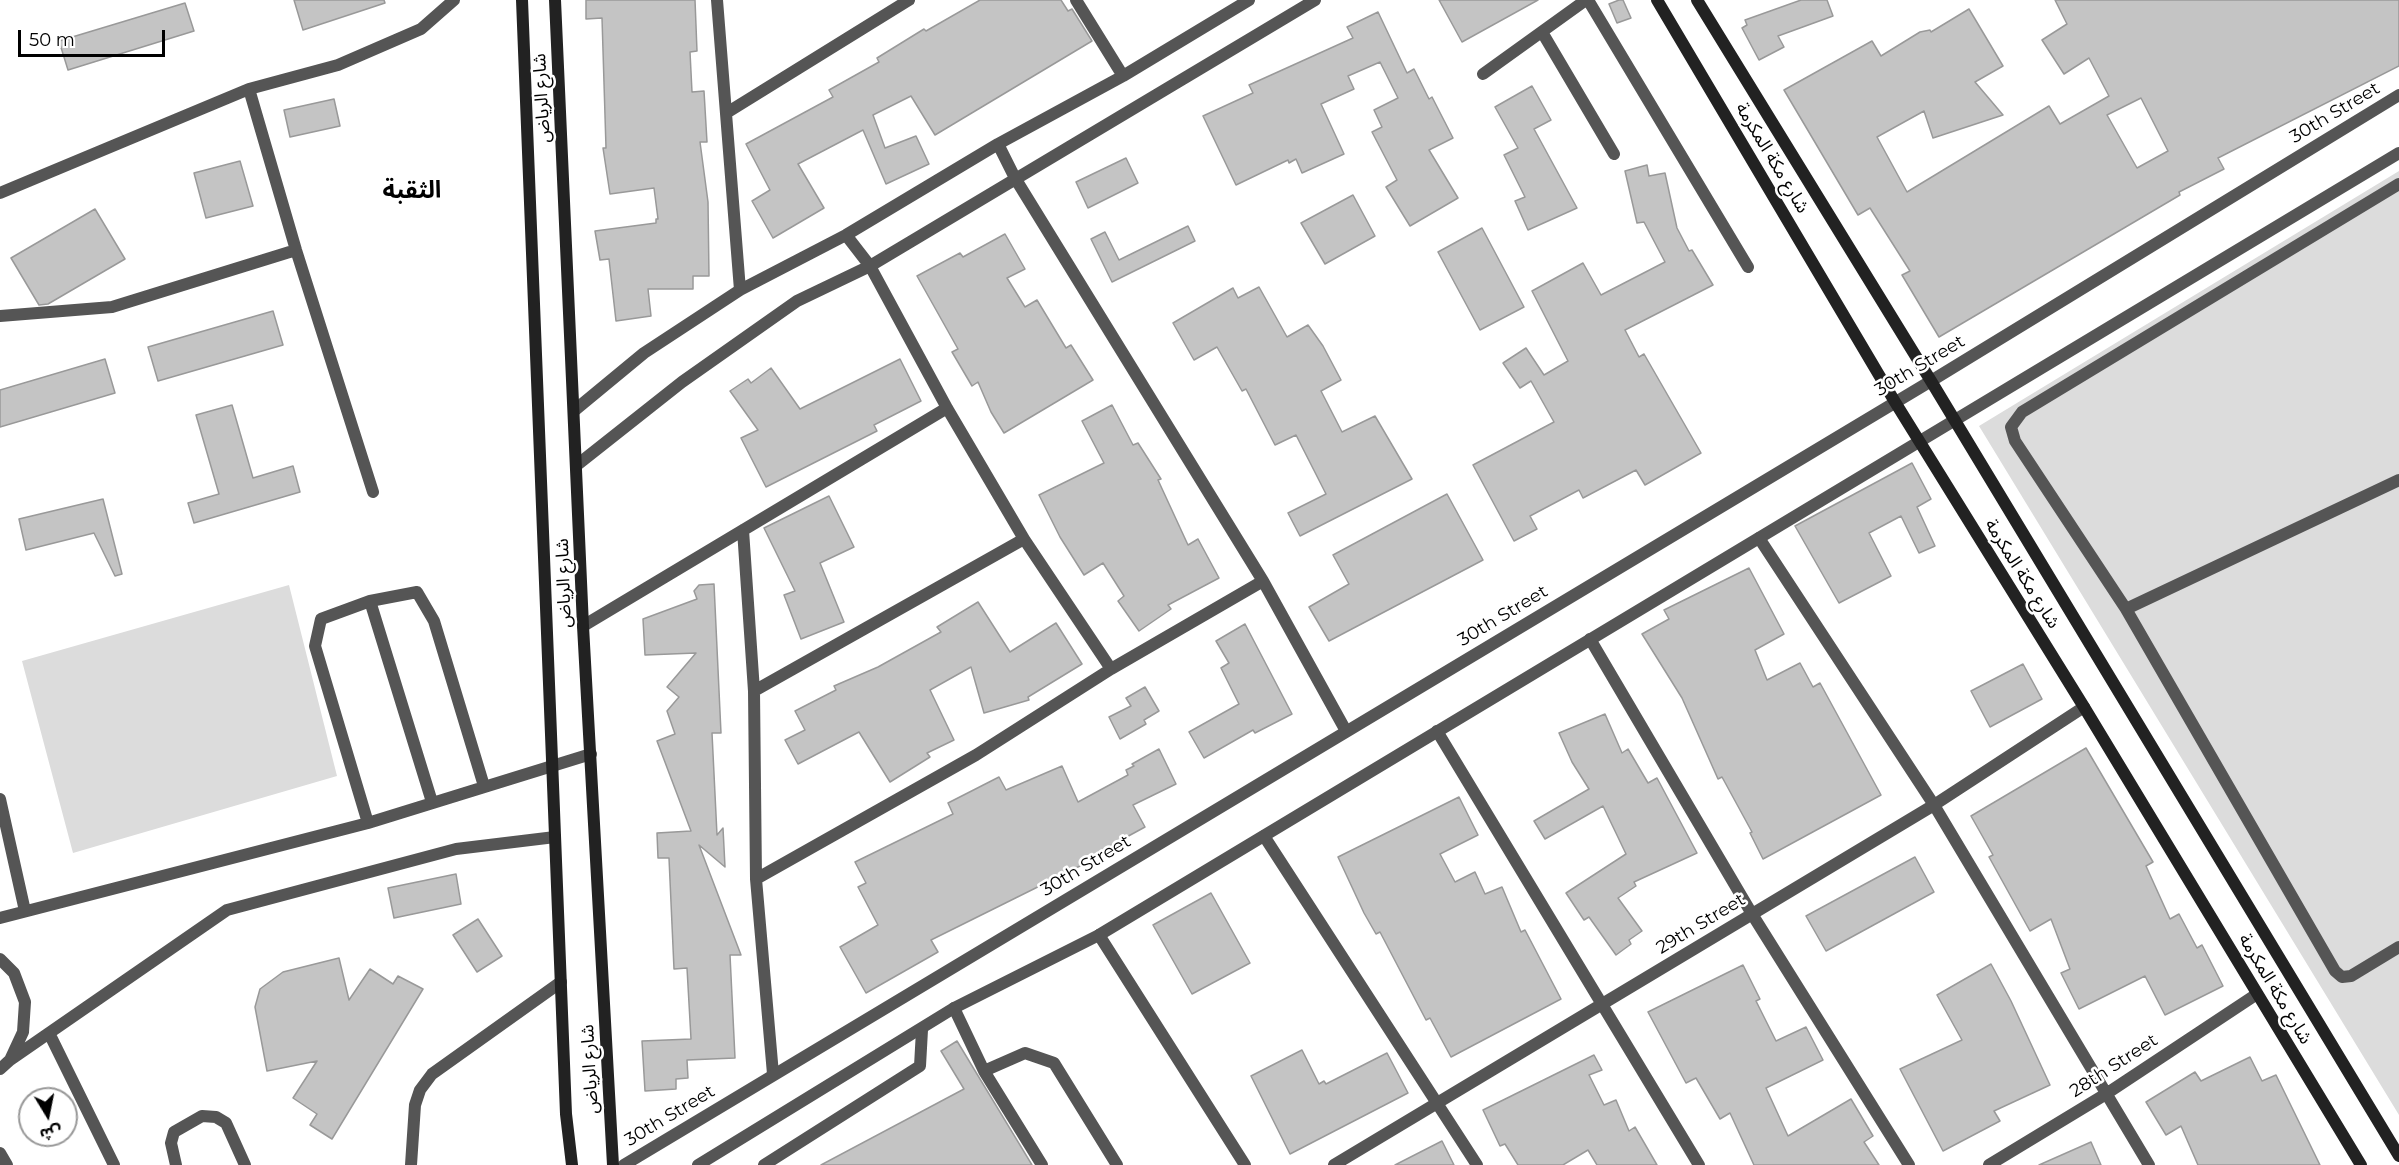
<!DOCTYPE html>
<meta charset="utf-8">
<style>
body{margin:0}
#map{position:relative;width:2399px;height:1165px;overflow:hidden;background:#fff;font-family:Montserrat,"Noto Sans Arabic",sans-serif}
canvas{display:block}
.north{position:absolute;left:18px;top:1087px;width:60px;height:60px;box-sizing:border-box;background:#fff;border:2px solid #999;border-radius:50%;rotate:170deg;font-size:16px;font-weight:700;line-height:24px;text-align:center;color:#000}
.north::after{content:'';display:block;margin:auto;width:21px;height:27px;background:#000;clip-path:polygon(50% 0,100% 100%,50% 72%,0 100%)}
.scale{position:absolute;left:18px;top:30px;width:147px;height:27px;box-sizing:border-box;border:3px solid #000;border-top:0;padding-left:8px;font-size:18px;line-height:21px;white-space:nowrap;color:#000;-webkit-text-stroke:4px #fff;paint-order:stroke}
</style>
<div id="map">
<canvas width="2399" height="1165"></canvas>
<div class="north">ش</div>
<div class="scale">50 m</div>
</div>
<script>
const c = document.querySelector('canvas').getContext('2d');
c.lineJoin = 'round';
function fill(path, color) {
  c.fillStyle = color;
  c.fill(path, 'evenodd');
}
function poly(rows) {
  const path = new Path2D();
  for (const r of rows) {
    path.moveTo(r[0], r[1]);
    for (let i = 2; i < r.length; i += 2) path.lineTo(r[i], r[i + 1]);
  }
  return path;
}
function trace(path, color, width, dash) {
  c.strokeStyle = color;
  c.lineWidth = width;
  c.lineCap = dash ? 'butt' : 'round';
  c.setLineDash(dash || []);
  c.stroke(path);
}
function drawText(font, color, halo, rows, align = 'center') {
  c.font = font + ' Montserrat,"Noto Sans Arabic",sans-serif';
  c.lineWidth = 5;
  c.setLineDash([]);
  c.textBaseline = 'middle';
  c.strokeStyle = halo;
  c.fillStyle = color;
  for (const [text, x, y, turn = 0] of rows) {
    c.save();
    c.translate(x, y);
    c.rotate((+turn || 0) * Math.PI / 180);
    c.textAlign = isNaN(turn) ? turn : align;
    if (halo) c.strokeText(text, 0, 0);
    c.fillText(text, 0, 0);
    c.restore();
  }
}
const green = poly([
 [2399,171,2399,1115,1979,426],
 [289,585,337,776,73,853,22,661]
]);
const building = poly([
 [294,0,384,0,385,3,303,30,294,0],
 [586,0,695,0,697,51,690,52,692,92,704,91,707,142,700,142,708,202,709,276,693,276,693,289,648,289,651,316,616,321,609,259,600,260,595,231,656,223,656,219,658,219,654,188,610,194,603,148,606,148,602,18,586,19,586,0],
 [980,0,1061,0,1068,11,1072,9,1092,41,935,135,911,96,873,115,885,148,916,136,929,164,886,184,863,130,798,164,824,208,773,238,752,201,770,190,746,144,833,97,829,90,879,62,877,58,924,29,926,31,980,0],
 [1439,0,1538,0,1462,42,1439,0],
 [1619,0,1623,0,1631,18,1617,23,1609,4,1619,0],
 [1801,0,1827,0,1833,16,1778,36,1784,47,1759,60,1742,28,1747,25,1745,20,1801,0],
 [2055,0,2399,0,2399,66,2218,158,2224,169,2179,192,2180,195,1939,337,1902,275,1910,271,1870,208,1858,215,1784,90,1872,41,1881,56,1920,32,1930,30,1931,32,1969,9,2003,66,1975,82,2003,115,1933,138,1924,111,1877,137,1907,192,2049,106,2060,124,2109,96,2089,58,2064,74,2042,40,2067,24,2055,0],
 [2141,98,2168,151,2137,168,2107,115,2141,98],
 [185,3,194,31,68,70,59,41,185,3],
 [1378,12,1407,73,1414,69,1429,99,1432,97,1453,138,1429,150,1458,198,1410,226,1386,187,1397,180,1372,132,1382,127,1374,110,1398,98,1380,62,1348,76,1354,89,1321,104,1344,154,1302,173,1296,159,1289,163,1288,160,1236,185,1203,116,1253,93,1249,85,1353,38,1347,27,1378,12],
 [1532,86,1551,120,1534,129,1577,208,1528,230,1515,201,1525,197,1504,155,1518,148,1495,107,1532,86],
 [334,99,340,126,290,137,284,110,334,99],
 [1126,158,1138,183,1088,208,1076,182,1126,158],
 [240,161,253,206,206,218,194,173,240,161],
 [1647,165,1649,176,1665,173,1677,228,1689,251,1692,250,1713,285,1625,330,1639,357,1644,354,1701,453,1645,485,1636,470,1583,498,1579,490,1530,516,1537,529,1514,541,1473,465,1554,422,1531,381,1520,388,1503,363,1526,348,1544,375,1568,361,1532,291,1583,263,1601,295,1665,262,1644,222,1637,223,1625,171,1647,165],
 [1353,195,1375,236,1325,264,1301,223,1353,195],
 [95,209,125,259,48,304,39,305,11,258,95,209],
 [1188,226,1195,241,1112,282,1091,239,1105,232,1119,260,1188,226],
 [1482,228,1524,307,1480,330,1438,252,1482,228],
 [1005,234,1025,269,1007,278,1025,307,1037,300,1066,348,1071,345,1093,380,1004,433,991,412,978,382,972,386,952,352,958,349,917,276,960,253,963,257,1005,234],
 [1259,287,1287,337,1308,325,1323,346,1341,380,1321,391,1342,432,1375,416,1412,479,1300,536,1288,513,1326,494,1296,435,1275,445,1246,389,1242,391,1217,347,1194,360,1173,323,1233,288,1238,298,1259,287],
 [273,311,283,345,158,381,148,347,273,311],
 [105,359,115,393,0,427,0,390,105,359],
 [900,359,921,401,874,425,877,431,766,487,741,438,758,430,730,391,748,379,751,383,771,368,800,409,900,359],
 [232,405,253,478,293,466,300,492,194,523,188,503,219,494,196,415,232,405],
 [1112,405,1133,445,1138,443,1161,479,1158,480,1188,545,1198,539,1219,578,1168,605,1171,609,1139,631,1118,601,1124,596,1103,563,1084,575,1060,537,1039,495,1104,463,1082,421,1112,405],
 [1912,463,1931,499,1917,507,1935,546,1919,553,1901,516,1869,533,1891,576,1839,603,1795,526,1912,463],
 [1447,494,1483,560,1329,641,1309,607,1349,584,1333,555,1447,494],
 [829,496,854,547,820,563,844,622,801,639,784,595,795,591,764,528,829,496],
 [103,499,122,574,115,576,94,533,26,550,19,519,103,499],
 [1749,568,1784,634,1755,650,1767,680,1800,663,1813,687,1820,683,1881,795,1763,859,1750,833,1752,832,1722,777,1718,779,1682,698,1642,634,1669,619,1664,610,1749,568],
 [714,584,721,733,712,733,717,835,723,828,725,867,699,845,741,955,730,955,735,1058,687,1060,688,1078,676,1079,676,1089,645,1091,642,1041,691,1039,687,968,674,969,669,858,658,858,657,833,691,831,657,741,675,734,667,711,679,697,667,687,696,653,645,655,643,619,697,599,694,591,699,585,714,584],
 [978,602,1010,652,1056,623,1082,664,1028,697,1029,700,984,713,971,667,930,690,954,740,927,753,930,757,890,782,859,732,798,764,785,740,805,730,795,711,836,690,834,686,878,667,941,632,937,627,978,602],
 [1245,624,1292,714,1255,733,1253,730,1204,758,1189,732,1239,704,1221,668,1229,663,1216,641,1245,624],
 [2023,664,2042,699,1990,727,1971,691,2023,664],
 [1145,687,1159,711,1144,720,1146,724,1120,739,1109,717,1131,706,1126,698,1145,687],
 [1605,714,1622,753,1628,749,1648,783,1657,778,1697,853,1634,882,1636,886,1618,898,1642,931,1629,940,1631,944,1616,955,1589,917,1584,920,1566,893,1626,854,1603,806,1545,839,1534,821,1589,789,1572,762,1559,733,1605,714],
 [2086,748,2153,862,2146,866,2170,919,2179,914,2197,948,2202,945,2223,986,2165,1015,2145,976,2079,1009,2061,973,2070,969,2051,919,2030,931,1989,857,1993,855,1971,816,2086,748],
 [1159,749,1176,784,1133,805,1145,827,1088,858,1090,861,931,940,938,952,866,993,840,947,878,925,858,887,866,883,855,862,953,814,948,803,999,777,1006,790,1062,766,1078,802,1128,775,1126,770,1134,766,1132,764,1159,749],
 [1459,797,1478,835,1440,854,1455,882,1475,872,1485,894,1502,887,1521,932,1525,930,1561,999,1451,1057,1430,1018,1426,1020,1380,932,1376,934,1364,913,1338,857,1459,797],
 [1915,857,1934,892,1826,951,1806,916,1915,857],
 [456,874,461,904,394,918,388,888,456,874],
 [1211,893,1250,963,1192,994,1153,925,1211,893],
 [478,919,502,956,477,972,453,935,478,919],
 [339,958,349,1000,370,969,393,984,398,976,423,989,332,1139,310,1125,317,1114,293,1098,317,1061,267,1071,255,1007,260,989,283,972,339,958],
 [1991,964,2011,1001,2050,1085,1994,1111,2000,1121,1943,1151,1900,1069,1962,1040,1937,995,1991,964],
 [1743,965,1760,999,1756,1001,1776,1041,1806,1027,1823,1060,1766,1088,1788,1136,1851,1099,1873,1136,1864,1142,1879,1165,1754,1165,1730,1113,1720,1119,1696,1078,1686,1083,1648,1012,1743,965],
 [957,1041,1032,1165,821,1165,964,1089,941,1051,957,1041],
 [1302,1050,1319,1084,1324,1081,1326,1084,1387,1053,1408,1093,1290,1154,1251,1076,1302,1050],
 [1594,1055,1602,1070,1589,1075,1604,1105,1616,1100,1629,1131,1635,1127,1657,1165,1597,1165,1588,1150,1563,1165,1518,1165,1505,1144,1500,1146,1483,1110,1594,1055],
 [2250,1057,2262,1081,2276,1075,2320,1165,2198,1165,2181,1126,2166,1135,2146,1102,2195,1072,2201,1081,2250,1057],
 [1442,1141,1454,1165,1395,1165,1442,1141],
 [2091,1142,2101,1165,2039,1165,2091,1142]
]);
const service = poly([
 [1588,0,1748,267],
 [1542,32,1614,154],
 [1483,74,1586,0],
 [2399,184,2022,412,2011,427,2015,441,2126,609,2335,971,2342,977,2351,976,2399,947],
 [2126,609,2399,480],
 [176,1165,171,1143,174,1132,202,1116,216,1117,226,1123,245,1165],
 [411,1165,415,1105,420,1090,432,1074,561,982]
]);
const minor = poly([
 [717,0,740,290],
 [1076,0,1123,76],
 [249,89,296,250,373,492],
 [728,112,909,0],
 [998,144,1015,178,1263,581,1346,731],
 [0,193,249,89,338,65,421,29,454,0],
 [846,235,870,266,947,408,1024,539,1111,669],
 [0,316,112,307,296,250],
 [575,410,644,353,740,290,846,235,998,144,1123,76,1249,0],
 [577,465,682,382,797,301,870,266,1315,0],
 [743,530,754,691,756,879,773,1074],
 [1759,538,1934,805,2149,1165],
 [370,601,432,802],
 [583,626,947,408],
 [1590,639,1752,914,1909,1165],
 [754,691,1024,539],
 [1437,731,1699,1165],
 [0,799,25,911],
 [368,823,315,646,321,619,370,601,417,592,434,621,484,786],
 [1264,836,1477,1165],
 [756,879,976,755,1111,669,1263,581],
 [0,918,368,823,591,754],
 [1099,935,1245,1165],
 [0,959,14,973,25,1002,23,1032,10,1060,0,1069],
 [954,1008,984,1071,1042,1165],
 [49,1033,114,1165],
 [10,1060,227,910,456,849,555,837],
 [984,1071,1025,1053,1054,1063,1117,1165],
 [0,1153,7,1165],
 [764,1165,920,1066,922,1030],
 [1334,1165,1934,805,2084,707],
 [1989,1165,2106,1094,2257,994]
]);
const tertiary = poly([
 [624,1165,1931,381,2399,95],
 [698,1165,954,1008,1099,935,2399,153]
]);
const secondary = poly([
 [522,0,566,1114,572,1165],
 [555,0,583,626,613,1165],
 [1657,0,1895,402,2084,707,2361,1165],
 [1697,0,1931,381,2399,1156]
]);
const streetNames = [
 ["شارع الرياض",542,98,-93],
 ["30th Street",2335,113,-31],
 ["شارع مكة المكرمة",1772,158,59],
 ["30th Street",1920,366,-31],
 ["شارع مكة المكرمة",2022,574,58],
 ["شارع الرياض",564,583,-92],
 ["30th Street",1503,616,-31],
 ["30th Street",1086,866,-31],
 ["29th Street",1701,924,-31],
 ["شارع مكة المكرمة",2275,989,59],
 ["28th Street",2114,1066,-33],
 ["شارع الرياض",590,1069,-93],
 ["30th Street",670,1116,-31]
];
const districtNames = [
 ["الثقبة",412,191]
];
fill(green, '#dcdcdc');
fill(building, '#c4c4c4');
trace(building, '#999', 1.5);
trace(service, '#555', 12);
trace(minor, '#555', 12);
trace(tertiary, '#555', 12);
trace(secondary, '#222', 12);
drawText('18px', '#000', '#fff', streetNames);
drawText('bold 24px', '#000', '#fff', districtNames);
</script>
